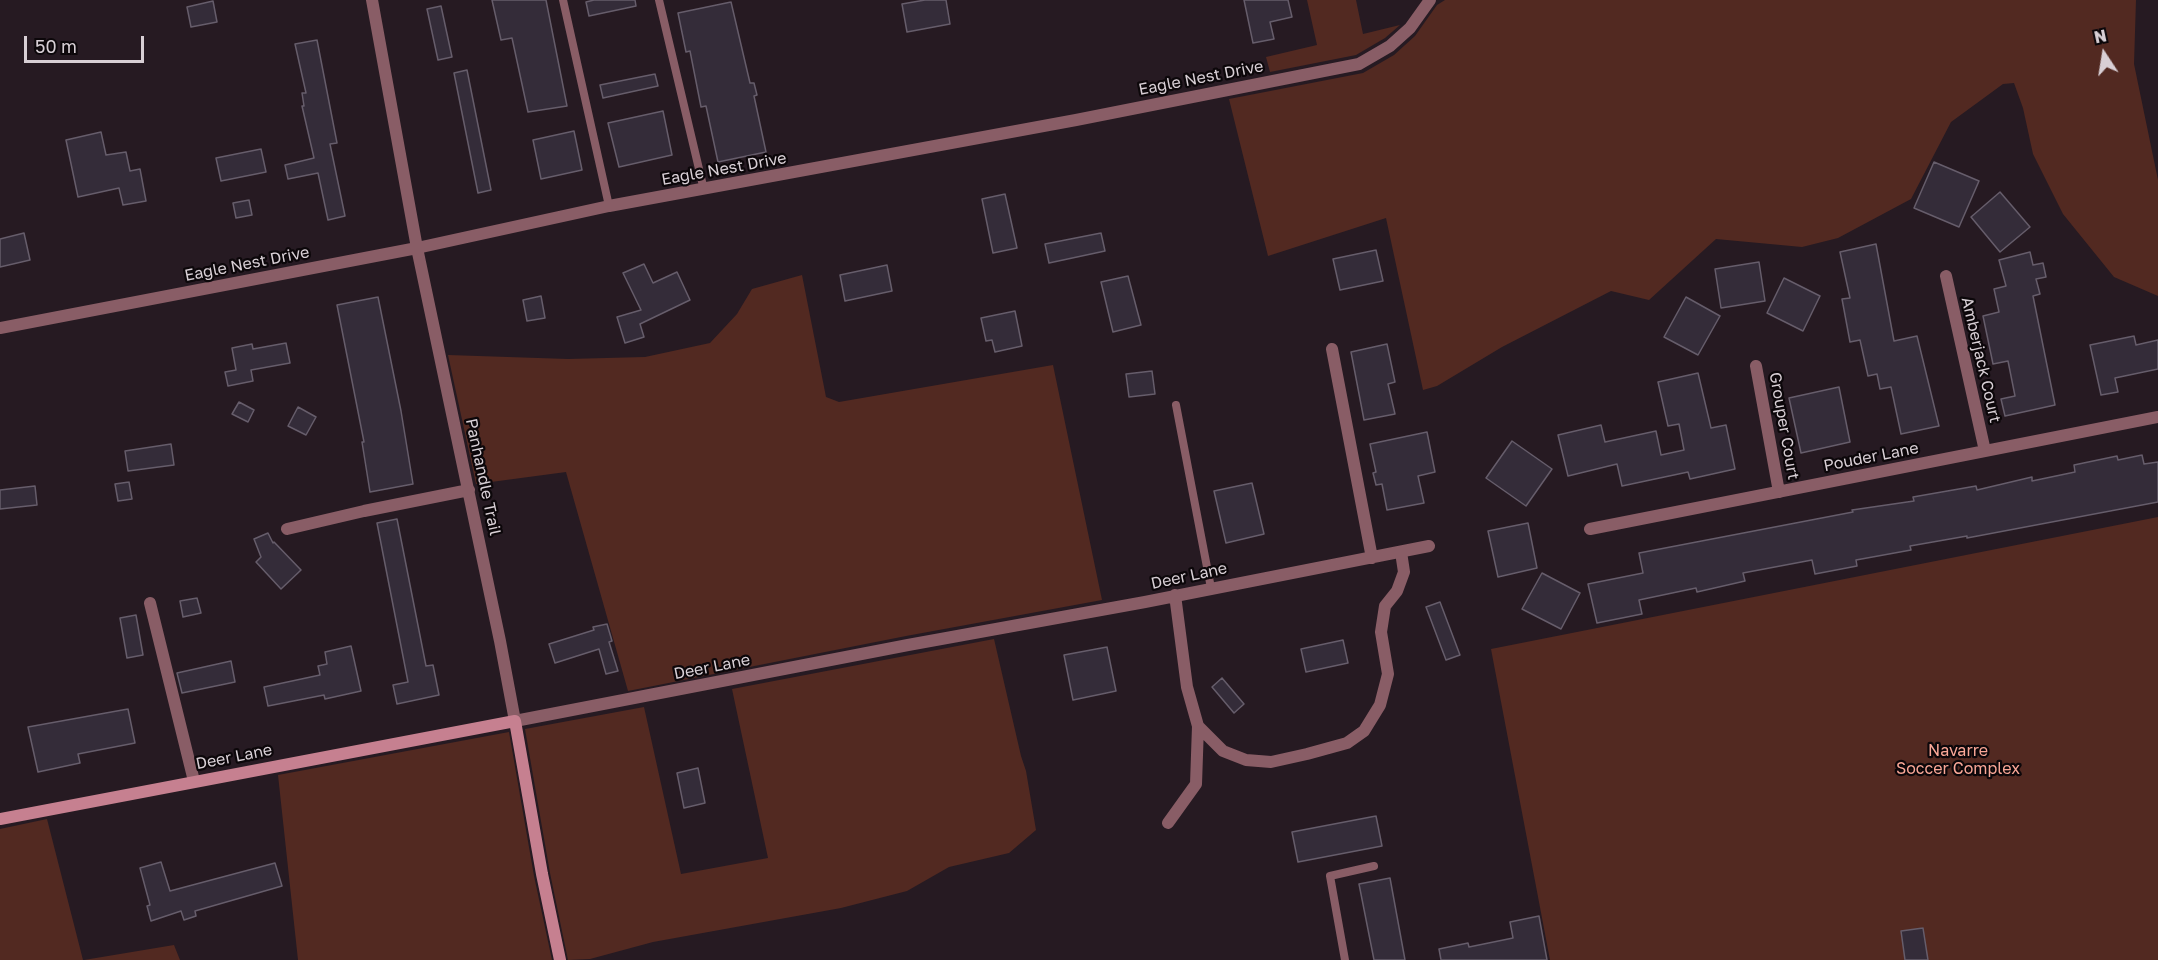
<!DOCTYPE html>
<style>
body{margin:0}
#map{position:relative;width:2158px;height:960px;overflow:hidden;background:#261a22;font-family:"Golos Text",sans-serif}
canvas{display:block}
.north{position:absolute;left:2074px;top:24px;width:60px;height:60px;-webkit-text-stroke:4px #0c070a;paint-order:stroke;rotate:348deg;font-size:16px;font-weight:700;line-height:24px;text-align:center;color:#d8cfd5}
.north::after{content:'';display:block;margin:auto;width:21px;height:27px;background:#d8cfd5;clip-path:polygon(50% 0,100% 100%,50% 72%,0 100%)}
.scale{position:absolute;left:24px;top:36px;width:120px;height:27px;box-sizing:border-box;border:3px solid #d8cfd5;border-top:0;padding-left:8px;font-size:18px;line-height:21px;white-space:nowrap;color:#d8cfd5;-webkit-text-stroke:4px #0c070a;paint-order:stroke}
</style>
<div id="map">
<canvas width="2158" height="960"></canvas>
<div class="north">N</div>
<div class="scale">50 m</div>
</div>
<script>
const c = document.querySelector('canvas').getContext('2d');
c.lineJoin = 'round';
function fill(path, color) {
  c.fillStyle = color;
  c.fill(path, 'evenodd');
}
function poly(rows) {
  const path = new Path2D();
  for (const r of rows) {
    path.moveTo(r[0], r[1]);
    for (let i = 2; i < r.length; i += 2) path.lineTo(r[i], r[i + 1]);
  }
  return path;
}
function trace(path, color, width, dash) {
  c.strokeStyle = color;
  c.lineWidth = width;
  c.lineCap = dash ? 'butt' : 'round';
  c.setLineDash(dash || []);
  c.stroke(path);
}
function drawText(font, color, halo, rows, align = 'center') {
  c.font = font + ' "Golos Text",sans-serif';
  c.lineWidth = 4.5;
  c.setLineDash([]);
  c.textBaseline = 'middle';
  c.strokeStyle = halo;
  c.fillStyle = color;
  for (const [text, x, y, turn = 0] of rows) {
    c.save();
    c.translate(x, y);
    c.rotate((+turn || 0) * Math.PI / 180);
    c.textAlign = isNaN(turn) ? turn : align;
    if (halo) c.strokeText(text, 0, 0);
    c.fillText(text, 0, 0);
    c.restore();
  }
}
const green = poly([
 [1307,0,1356,0,1363,34,1400,25,1385,38,1356,55,1270,72,1266,57,1317,45],
 [1445,0,2136,0,2134,64,2158,180,2158,296,2114,277,2063,214,2033,154,2023,108,2014,83,2003,84,1951,122,1911,199,1838,238,1802,247,1716,239,1649,300,1611,291,1502,347,1437,386,1423,390,1386,218,1268,256,1229,99,1363,73,1394,55,1415,36,1437,5],
 [802,275,826,397,839,402,1053,365,1102,600,906,636,628,691,566,472,476,484,448,355,568,359,645,357,710,343,737,314,752,289],
 [2158,517,2158,960,1550,960,1491,649],
 [994,639,1021,756,1026,771,1036,830,1009,853,949,867,907,891,841,908,653,942,590,959,568,960,550,873,525,729,644,707,681,874,768,858,732,689],
 [509,732,534,876,552,960,298,960,278,775],
 [47,819,83,960,0,960,0,829],
 [174,945,180,960,84,960]
]);
const building = poly([
 [492,0,546,0,567,106,528,112,512,38,501,40,492,0],
 [594,0,635,0,636,6,589,16,586,2,594,0],
 [925,0,946,0,950,24,907,32,902,4,925,0],
 [1244,0,1288,0,1292,17,1270,22,1274,39,1253,43,1244,0],
 [213,1,217,22,191,27,187,7,213,1],
 [731,2,750,83,754,83,757,95,754,96,766,152,718,162,706,106,701,107,690,51,686,52,678,13,731,2],
 [441,6,452,57,438,60,427,9,441,6],
 [317,40,337,143,330,144,345,216,328,220,318,173,288,179,285,165,314,158,302,106,304,106,302,93,306,93,295,44,317,40],
 [467,70,491,190,478,193,454,73,467,70],
 [655,74,658,86,603,98,600,85,655,74],
 [663,111,672,155,619,167,608,123,663,111],
 [574,131,582,170,541,179,533,140,574,131],
 [101,132,106,155,126,152,130,171,140,169,146,201,123,205,119,188,78,197,66,140,101,132],
 [261,149,266,172,221,181,216,158,261,149],
 [1934,162,1979,181,1959,227,1914,208,1934,162],
 [2000,192,2030,227,2000,252,1971,217,2000,192],
 [1005,194,1017,248,993,253,982,199,1005,194],
 [249,200,252,215,236,218,233,203,249,200],
 [24,233,30,260,0,267,0,239,24,233],
 [1101,233,1105,251,1049,263,1045,244,1101,233],
 [1876,244,1894,341,1917,336,1939,426,1901,434,1891,387,1880,389,1877,374,1868,376,1860,340,1850,342,1842,299,1850,298,1840,252,1876,244],
 [1376,250,1383,281,1340,290,1333,259,1376,250],
 [2030,252,2033,265,2043,263,2046,277,2036,279,2040,294,2033,296,2055,405,2005,416,2001,399,2015,396,2008,361,1993,364,1983,316,1999,312,1994,289,2006,286,1999,260,2030,252],
 [1759,262,1765,301,1721,308,1715,269,1759,262],
 [644,264,653,283,677,272,690,300,640,324,644,337,625,343,617,317,641,310,623,273,644,264],
 [887,265,892,291,845,301,840,275,887,265],
 [1128,276,1141,325,1113,332,1101,282,1128,276],
 [1784,278,1820,296,1803,331,1767,313,1784,278],
 [541,296,545,318,527,321,523,300,541,296],
 [378,297,401,411,413,484,370,492,362,442,364,442,337,305,378,297],
 [1686,297,1720,316,1698,355,1664,337,1686,297],
 [1015,311,1022,346,995,352,992,340,986,341,981,318,1015,311],
 [2134,336,2136,345,2158,340,2158,369,2115,378,2118,392,2101,395,2090,345,2134,336],
 [286,343,290,363,251,370,253,381,228,386,225,372,236,370,232,348,252,344,253,349,286,343],
 [1387,344,1395,382,1388,384,1395,414,1364,420,1351,352,1387,344],
 [1152,371,1155,394,1129,397,1126,374,1152,371],
 [1698,373,1711,428,1726,425,1735,469,1690,479,1688,472,1622,486,1617,464,1568,476,1558,435,1601,425,1605,442,1656,431,1661,455,1684,450,1679,424,1668,426,1658,382,1698,373],
 [1839,387,1850,442,1801,453,1789,398,1839,387],
 [239,402,254,410,248,422,232,414,239,402],
 [298,407,316,417,306,435,288,426,298,407],
 [1427,432,1435,472,1418,476,1424,503,1387,510,1382,484,1376,485,1373,473,1376,472,1370,444,1427,432],
 [1512,441,1552,469,1526,506,1486,478,1512,441],
 [171,444,174,465,128,471,125,451,171,444],
 [2142,455,2144,464,2158,462,2158,502,1967,538,1967,536,1910,546,1911,550,1856,560,1857,566,1815,574,1812,560,1743,573,1745,581,1697,592,1696,588,1639,600,1642,614,1597,623,1588,584,1643,573,1639,553,1853,512,1852,510,1914,501,1913,497,1976,486,1977,490,2032,477,2032,481,2075,472,2074,465,2117,456,2118,460,2142,455],
 [129,482,132,499,118,501,115,484,129,482],
 [1252,483,1264,534,1226,543,1214,491,1252,483],
 [35,486,37,505,0,509,0,490,35,486],
 [397,519,426,666,433,665,439,695,397,704,393,685,408,682,377,523,397,519],
 [1528,523,1537,568,1498,577,1488,531,1528,523],
 [268,533,273,543,274,542,301,570,281,589,256,562,261,557,254,539,268,533],
 [1542,573,1580,593,1561,629,1522,609,1542,573],
 [197,598,201,613,183,617,180,601,197,598],
 [1440,602,1460,655,1446,660,1426,607,1440,602],
 [136,615,143,655,127,658,120,618,136,615],
 [607,624,612,641,609,642,618,671,606,674,599,649,555,663,549,644,594,630,593,627,607,624],
 [1343,640,1348,663,1306,672,1301,649,1343,640],
 [351,646,361,691,325,699,324,695,268,706,264,687,320,675,318,666,327,664,325,652,351,646],
 [1107,647,1116,691,1073,700,1064,655,1107,647],
 [231,661,235,682,182,693,177,673,231,661],
 [1222,678,1244,704,1234,713,1212,687,1222,678],
 [128,709,135,743,78,754,80,763,38,772,28,727,128,709],
 [698,768,705,803,684,808,677,773,698,768],
 [1376,816,1382,846,1298,862,1292,832,1376,816],
 [161,862,170,891,275,863,282,886,195,911,196,916,184,920,181,911,151,921,147,906,150,905,140,868,161,862],
 [1390,878,1405,960,1374,960,1359,884,1390,878],
 [1539,916,1547,960,1441,960,1439,949,1468,943,1469,947,1513,938,1510,922,1539,916],
 [1923,928,1928,960,1905,960,1901,931,1923,928]
]);
const lane = poly([
 [563,0,609,206],
 [659,0,704,190],
 [1176,405,1211,588],
 [1345,960,1330,876,1374,866]
]);
const street = poly([
 [372,0,417,248,500,641,515,721,908,645,1145,602,1429,546],
 [1946,276,1985,451],
 [0,328,417,248,609,206,1076,120,1359,64,1390,46,1410,28,1430,0],
 [1332,349,1372,558],
 [1756,366,1779,492],
 [287,529,364,511,469,490],
 [1590,529,2158,417],
 [1175,595,1187,687,1198,726,1223,751,1246,760,1271,762,1307,754,1347,743,1364,731,1380,705,1388,674,1381,632,1385,606,1397,591,1404,572,1401,552],
 [150,603,194,781],
 [1168,823,1196,784,1198,726]
]);
const secondary = poly([
 [0,819,515,721,542,874,560,960]
]);
const streetNames = [
 ["Eagle Nest Drive",1201,78,-11],
 ["Eagle Nest Drive",724,169,-10],
 ["Eagle Nest Drive",247,264,-11],
 ["Amberjack Court",1981,360,77],
 ["Grouper Court",1784,426,80],
 ["Pouder Lane",1871,457,-11],
 ["Panhandle Trail",483,477,78],
 ["Deer Lane",1189,576,-12],
 ["Deer Lane",712,667,-11],
 ["Deer Lane",234,757,-11]
];
const parkNames = [
 ["Navarre",1958,751],
 ["Soccer Complex",1958,769]
];
fill(green, '#522921');
fill(building, '#342c39');
trace(building, '#665d6b', 1.5);
trace(lane, '#895d66', 8);
trace(street, '#895d66', 12);
trace(secondary, '#c68090', 12);
drawText('16px', '#d8cfd5', '#0c070a', streetNames);
drawText('16px', '#faa797', '#0c070a', parkNames);
</script>
